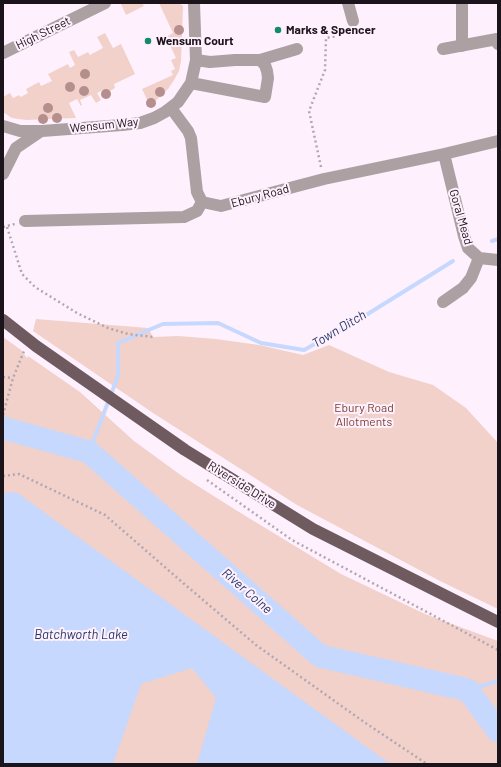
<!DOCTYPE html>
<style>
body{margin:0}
#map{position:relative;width:501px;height:767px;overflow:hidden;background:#fef1fd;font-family:Barlow,sans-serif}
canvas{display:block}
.frame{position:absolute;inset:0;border:4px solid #1c141b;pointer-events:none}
</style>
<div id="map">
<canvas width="501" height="767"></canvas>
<div class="frame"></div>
</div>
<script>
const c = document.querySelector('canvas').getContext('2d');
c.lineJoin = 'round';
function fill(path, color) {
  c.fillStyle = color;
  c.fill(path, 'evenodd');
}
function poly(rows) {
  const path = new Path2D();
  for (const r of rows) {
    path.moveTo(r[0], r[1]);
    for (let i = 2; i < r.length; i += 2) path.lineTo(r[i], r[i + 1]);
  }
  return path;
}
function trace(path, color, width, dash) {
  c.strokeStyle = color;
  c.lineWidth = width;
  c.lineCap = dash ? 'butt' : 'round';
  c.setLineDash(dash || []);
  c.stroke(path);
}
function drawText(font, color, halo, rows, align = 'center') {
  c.font = font + ' Barlow,sans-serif';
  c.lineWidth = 4;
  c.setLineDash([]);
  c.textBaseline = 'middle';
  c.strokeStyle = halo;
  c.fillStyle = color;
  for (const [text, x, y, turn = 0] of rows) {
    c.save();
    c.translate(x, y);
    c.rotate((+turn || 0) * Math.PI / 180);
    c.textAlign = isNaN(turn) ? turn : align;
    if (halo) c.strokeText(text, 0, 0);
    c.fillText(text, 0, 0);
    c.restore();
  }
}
const green = poly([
 [124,3,142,3,144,6,126,15,121,4],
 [159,3,179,3,183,6,181,61,179,71,174,80,168,89,150,106,142,89,173,75,171,71,175,69,171,60,176,58,166,37,173,33],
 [105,33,113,48,121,44,135,74,114,84,115,88,108,92,109,94,106,95,103,90,97,93,101,100,96,103,91,95,80,100,82,105,81,106,77,99,69,103,76,118,26,120,12,118,3,112,3,97,10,93,13,98,19,95,21,97,28,93,26,89,28,88,39,82,41,86,52,81,48,74,68,64,70,68,75,65,69,52,74,50,78,57,88,52,90,55,103,48,97,37],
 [36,319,148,328,153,337,178,336,216,339,259,345,303,355,329,345,389,372,433,385,466,408,498,443,498,609,440,581,297,505,153,413,33,331],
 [3,337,21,350,27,358,28,356,80,392,134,441,182,476,239,512,341,574,425,614,498,641,498,764,3,764]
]);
const water = poly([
 [16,492,390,764,197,764,216,698,192,668,141,684,113,764,3,764,3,493]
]);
const stream = poly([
 [492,241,498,239],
 [89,452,118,376,118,343,163,324,218,323,261,343,304,350,358,320,453,261],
 [468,690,498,681]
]);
const river = poly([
 [3,428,89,452,320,656,468,690,498,731]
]);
const path = poly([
 [321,167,309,111,325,70,326,38,337,36,344,29],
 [3,227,15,224],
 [7,227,22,274,35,287,77,313,108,328,128,334,153,337],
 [3,377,13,378],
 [3,415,13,378,24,351],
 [3,476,19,474,105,515,182,582,256,645,364,722,427,764],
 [207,480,292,540,498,650]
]);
const minor = poly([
 [348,3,353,21],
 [462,46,462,5],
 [443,49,497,39,498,44],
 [3,53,105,3],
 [196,60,210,62,235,60,260,60,297,49],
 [191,83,265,97,268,78,267,71,265,65,260,60],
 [171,108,188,131,191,138,197,192,202,202],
 [3,126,20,131,42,131,122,125,140,123,154,118,165,112,178,102,191,83,196,60,194,3],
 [444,154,464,236,468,248,479,258,498,260],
 [3,174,16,148,41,131],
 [25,221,184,217,197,211,202,202,221,206,324,179,444,154,498,141],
 [443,302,463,288,471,278,479,258]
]);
const major = poly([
 [3,320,36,346,185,450,313,529,498,622]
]);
const trees = [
 [179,30],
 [85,74],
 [70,87],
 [84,91],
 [160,92],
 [106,94],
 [151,103],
 [48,108],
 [57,118],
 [43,119]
];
const markers = [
 [278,30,4,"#128a6c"],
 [148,41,4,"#128a6c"]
];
const poiNames = [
 ["Marks & Spencer",286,30],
 ["Wensum Court",156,41]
];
const streetNames = [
 ["High Street",43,33,-26],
 ["Wensum Way",104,125,-6],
 ["Ebury Road",260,196,-15],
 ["Goral Mead",461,217,74],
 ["Riverside Drive",242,485,32]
];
const parkNames = [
 ["Ebury Road",364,408],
 ["Allotments",364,422]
];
const waterNames = [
 ["Town Ditch",339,329,-31],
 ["River Colne",247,591,41],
 ["Batchworth Lake",81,635]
];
fill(green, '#f1d1ca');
fill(water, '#c6d8fd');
trace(stream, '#c6d8fd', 4);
trace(river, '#c6d8fd', 23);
trace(path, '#b2a7b1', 2.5, [2, 3]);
trace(minor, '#ada0a3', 12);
trace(major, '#6f5a5f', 12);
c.fillStyle = '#b58f8d';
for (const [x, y] of trees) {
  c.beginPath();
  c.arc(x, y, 5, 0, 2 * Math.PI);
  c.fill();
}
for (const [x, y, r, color] of markers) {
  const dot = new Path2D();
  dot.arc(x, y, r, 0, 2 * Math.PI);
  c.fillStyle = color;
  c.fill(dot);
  trace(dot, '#fef1fd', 1.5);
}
drawText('bold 12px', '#1c141b', '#fef1fd', poiNames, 'left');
drawText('12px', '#1c141b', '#fef1fd', streetNames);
drawText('12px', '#793e32', '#fef1fd', parkNames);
drawText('italic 13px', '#253867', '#fef1fd', waterNames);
</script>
